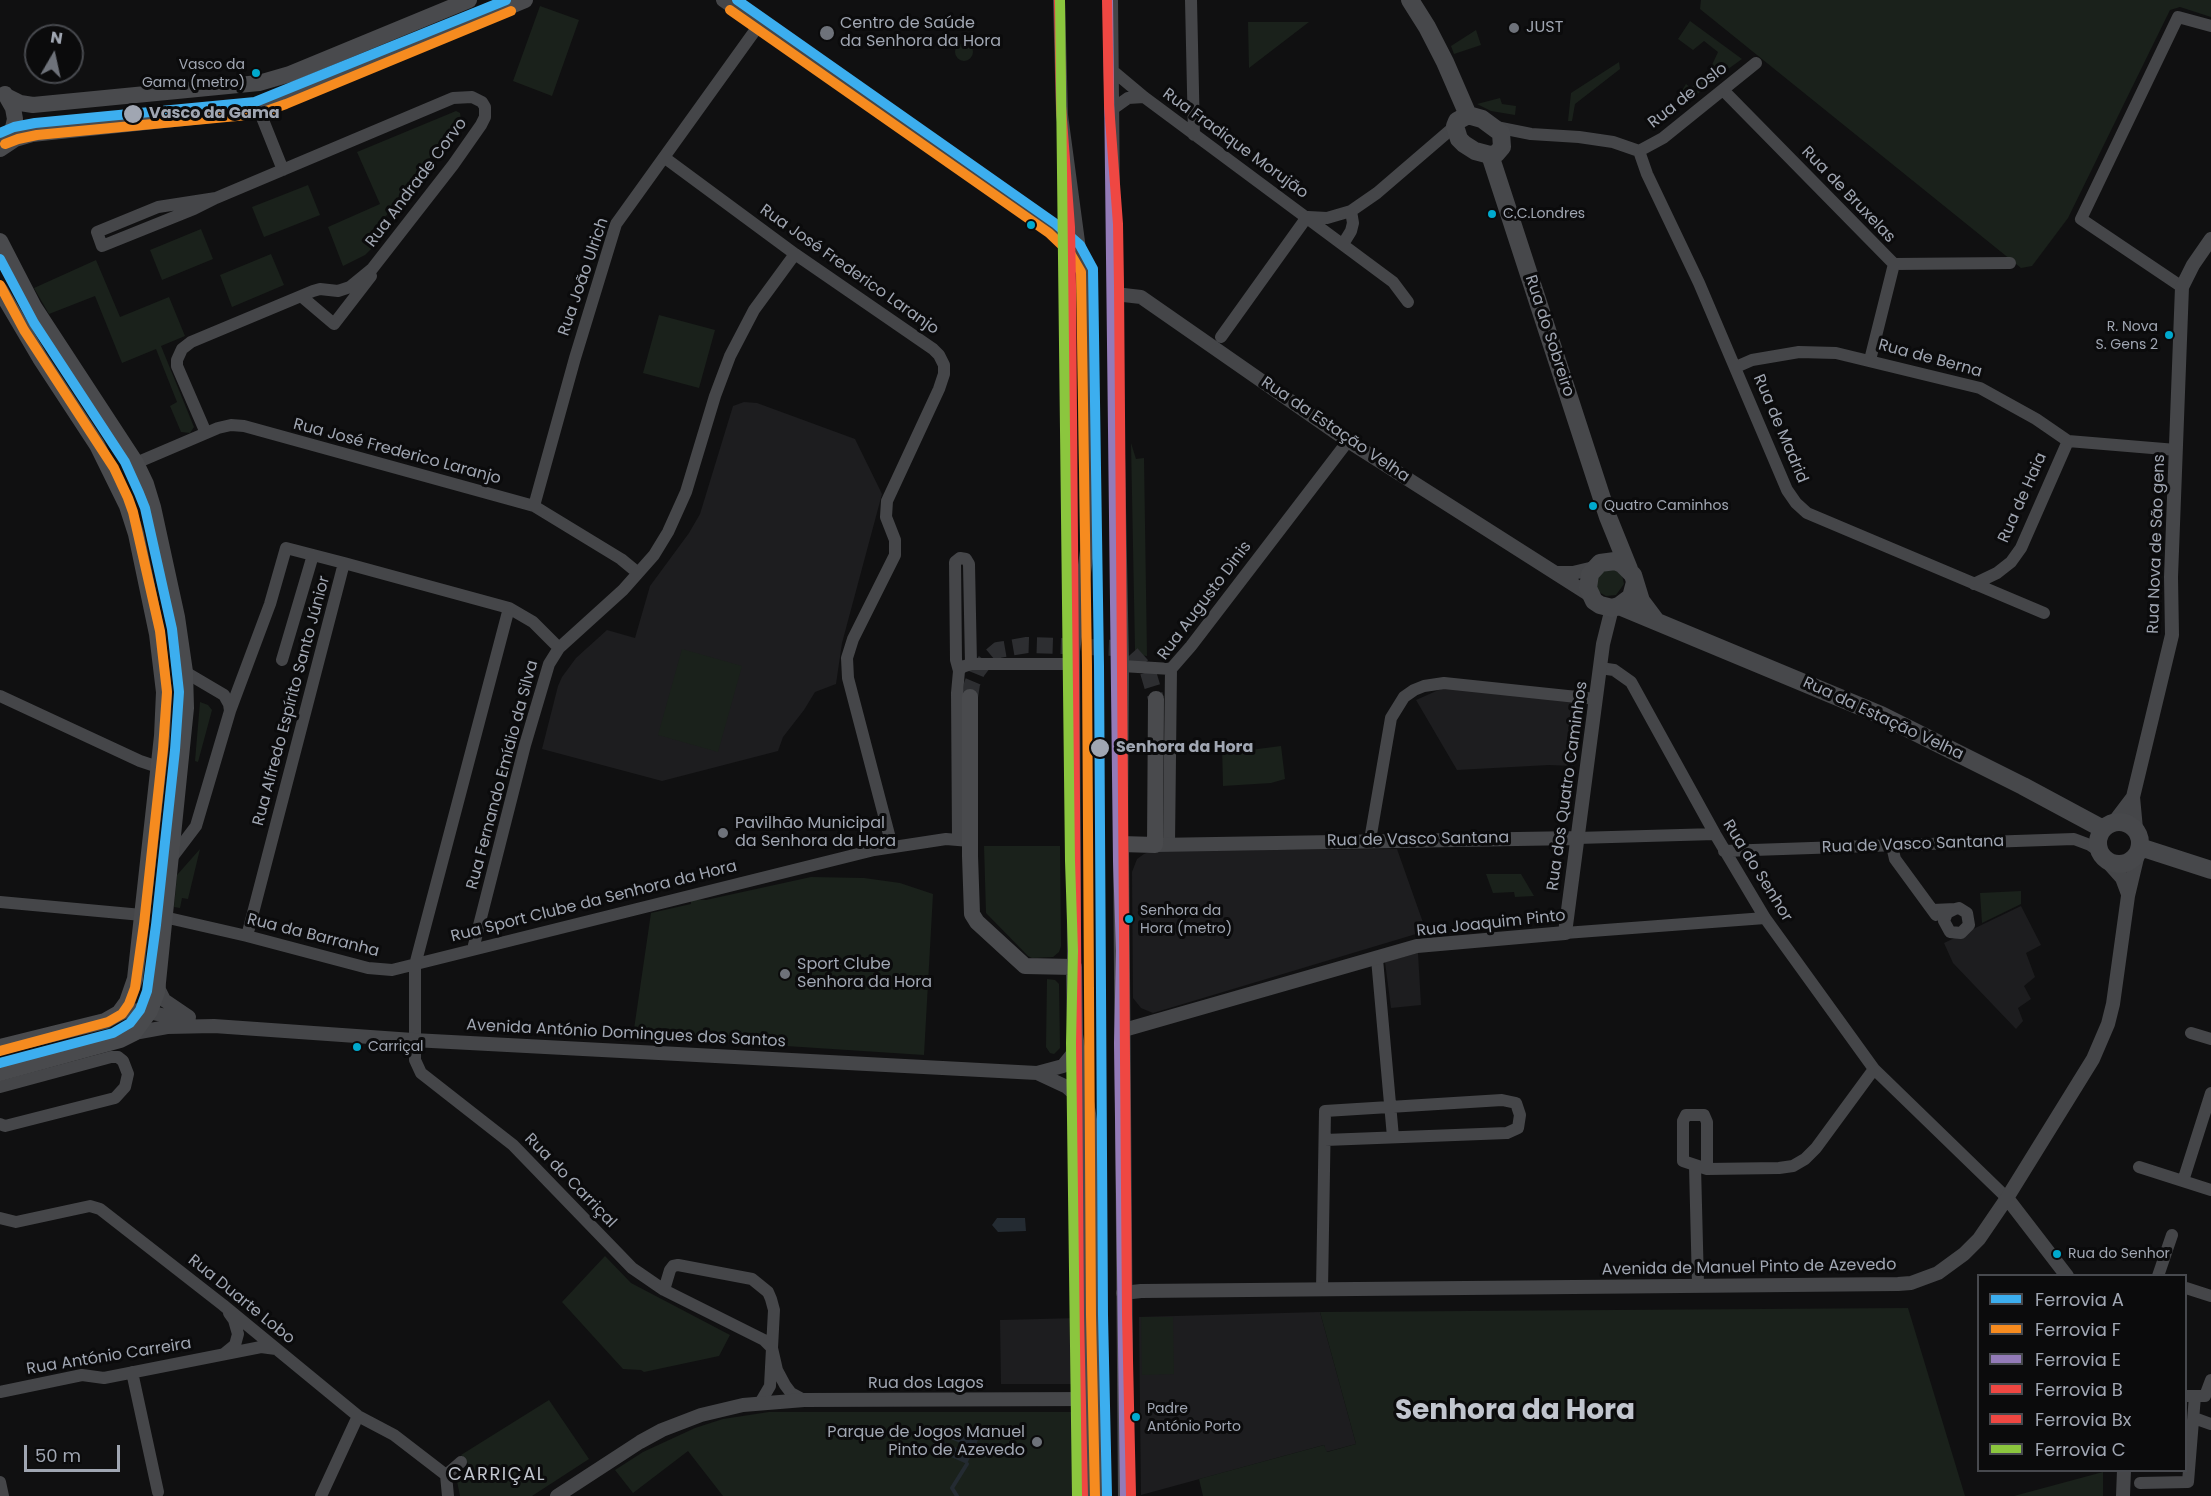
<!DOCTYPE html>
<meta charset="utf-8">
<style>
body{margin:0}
#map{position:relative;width:2211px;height:1496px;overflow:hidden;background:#101011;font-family:Poppins,sans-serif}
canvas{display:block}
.legend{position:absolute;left:1977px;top:1274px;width:210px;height:198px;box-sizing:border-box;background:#0b0b0c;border:2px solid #47494e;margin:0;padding:8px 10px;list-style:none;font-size:18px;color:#a0a6b2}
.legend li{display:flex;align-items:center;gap:12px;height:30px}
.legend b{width:30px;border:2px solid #47494e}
.north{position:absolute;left:24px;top:24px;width:60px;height:60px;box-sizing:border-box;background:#0b0b0c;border:2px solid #47494e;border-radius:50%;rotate:9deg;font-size:16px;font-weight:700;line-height:24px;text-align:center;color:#a0a6b2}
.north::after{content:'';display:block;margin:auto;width:21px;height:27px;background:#6e727a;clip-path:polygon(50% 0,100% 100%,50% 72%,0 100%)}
.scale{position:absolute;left:24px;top:1445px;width:96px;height:27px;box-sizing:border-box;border:3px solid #a0a6b2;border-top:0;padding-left:8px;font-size:18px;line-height:21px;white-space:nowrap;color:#a0a6b2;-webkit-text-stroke:4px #0b0b0c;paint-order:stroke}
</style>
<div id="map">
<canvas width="2211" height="1496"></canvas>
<ul class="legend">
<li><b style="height:8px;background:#3caeef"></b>Ferrovia A</li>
<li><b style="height:8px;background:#f68b1f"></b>Ferrovia F</li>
<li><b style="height:8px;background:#937bb8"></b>Ferrovia E</li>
<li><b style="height:8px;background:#ef4742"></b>Ferrovia B</li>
<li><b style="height:8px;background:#ef4742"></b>Ferrovia Bx</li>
<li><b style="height:8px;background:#8bc63e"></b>Ferrovia C</li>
</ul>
<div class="north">N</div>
<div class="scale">50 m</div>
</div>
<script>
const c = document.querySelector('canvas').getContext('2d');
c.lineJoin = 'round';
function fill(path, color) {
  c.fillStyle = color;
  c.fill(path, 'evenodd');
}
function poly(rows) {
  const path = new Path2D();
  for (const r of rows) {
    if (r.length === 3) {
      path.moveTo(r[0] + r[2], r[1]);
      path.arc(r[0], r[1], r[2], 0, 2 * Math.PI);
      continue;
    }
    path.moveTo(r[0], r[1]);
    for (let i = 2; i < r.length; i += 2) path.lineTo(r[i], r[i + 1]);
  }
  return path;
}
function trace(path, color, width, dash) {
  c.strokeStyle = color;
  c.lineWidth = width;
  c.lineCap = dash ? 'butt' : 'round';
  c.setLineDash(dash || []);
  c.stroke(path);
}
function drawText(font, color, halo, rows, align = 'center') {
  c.font = font + ' Poppins,sans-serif';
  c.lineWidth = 6;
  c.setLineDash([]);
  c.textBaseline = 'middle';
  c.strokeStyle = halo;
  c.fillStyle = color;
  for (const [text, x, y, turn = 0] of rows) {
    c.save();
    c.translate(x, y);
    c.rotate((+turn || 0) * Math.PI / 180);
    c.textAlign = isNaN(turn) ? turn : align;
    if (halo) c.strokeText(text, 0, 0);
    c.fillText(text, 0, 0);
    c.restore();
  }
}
const built = poly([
 [744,402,757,403,855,439,882,494,842,643,836,684,815,692,804,710,783,737,778,751,662,781,542,749,558,686,562,677,576,658,607,630,635,638,650,586,689,533,700,514,733,406],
 [1443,688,1580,702,1573,766,1549,765,1457,770,1416,700],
 [1397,849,1426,931,1153,1013,1141,1008,1133,998,1132,872,1137,859,1144,854,1151,851],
 [2021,906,2041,945,2026,953,2035,977,2024,986,2031,999,2018,1008,2023,1021,2016,1029,1953,963,1944,943],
 [1418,953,1421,1005,1391,1008,1385,962],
 [1320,1312,1356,1444,1326,1452,1324,1445,1141,1495,1139,1317],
 [1079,1318,1080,1375,1078,1381,1071,1384,1001,1384,1000,1320]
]);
const green = poly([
 [1701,0,2211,0,2211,17,2180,7,2170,10,2068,218,2032,266,2021,268,1700,9],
 [540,6,579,20,552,96,513,81],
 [1690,21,1742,59,1724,72,1712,65,1718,52,1704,41,1693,50,1678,39],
 [1248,22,1309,22,1249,68],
 [1476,30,1481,45,1454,54,1451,46],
 [964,52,9],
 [1619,62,1620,69,1575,104,1572,121,1568,121,1571,93],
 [1702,77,1710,84,1685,104,1678,97,1686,84,1691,88],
 [1500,98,1502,104,1516,106,1515,115,1491,111,1477,104],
 [456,111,460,113,461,119,450,137,446,137,376,229,379,240,375,245,365,255,343,266,328,227,380,204,357,152],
 [308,185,320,215,264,237,252,207],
 [201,229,213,259,162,280,150,250],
 [271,254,284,285,232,307,220,275],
 [96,260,120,317,169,297,185,336,161,346,194,427,190,433,181,432,170,406,177,402,156,349,122,363,95,296,49,314,34,288],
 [659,315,715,330,699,388,643,373],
 [1131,443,1136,459,1144,458,1147,656,1138,655,1135,650],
 [1612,567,1622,575,1624,584,1616,595,1606,596,1597,591,1595,576],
 [682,649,742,666,718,752,658,735],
 [200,702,208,705,212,710,198,762,195,761],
 [1222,744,1250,750,1281,746,1285,779,1271,783,1223,786],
 [984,846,1060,846,1061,946,1059,952,1053,957,1032,958,1028,956,986,913],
 [200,849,188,899,182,898,180,908,174,907,177,875],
 [1486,874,1521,874,1534,896,1515,897,1514,892,1493,893],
 [811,877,864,878,900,883,933,894,924,1055,633,1036,651,913,691,904,691,899,706,900],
 [2021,891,2021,904,1982,923,1980,893],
 [1047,979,1055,980,1059,984,1060,1048,1054,1054,1050,1053,1046,1047],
 [605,1256,631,1283,730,1335,719,1356,644,1372,641,1370,623,1369,562,1302],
 [1908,1308,1965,1496,1203,1496,1199,1479,1324,1445,1327,1452,1356,1444,1320,1312],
 [1141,1317,1173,1317,1174,1374,1142,1375],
 [549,1400,589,1459,532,1496,460,1496,457,1481,460,1474,470,1466,461,1455],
 [769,1412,1078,1412,1082,1417,1084,1496,723,1496,688,1451,633,1493,615,1470,643,1452,695,1428,723,1419],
 [2103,1472,2103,1496,2014,1496]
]);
const water = poly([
 [997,1218,1025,1218,1026,1231,998,1232,992,1225],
 [956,1430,978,1440,974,1449,951,1439],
 [936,1438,971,1455,967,1464,931,1448]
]);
const stream = poly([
 [957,1496,952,1488,967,1464]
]);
const secondaryTunnel = poly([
 [970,697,972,684,977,672,986,660,998,650,1027,645,1119,648,1131,653,1148,672,1156,699]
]);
const minor = poly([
 [1059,0,1062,115,1082,264],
 [1112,0,1115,294],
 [1191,0,1194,135],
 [1113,71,1144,97,1393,282,1408,302],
 [1723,90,1894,264,2010,263],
 [1114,108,1128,98,1144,97],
 [259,110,283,170],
 [1496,127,1531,134,1579,137,1613,142,1639,151,1663,138,1756,63],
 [1639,151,1647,174,1699,283,1787,490,1796,503,1807,513,2044,613],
 [665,158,795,254,933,349,939,355,944,365,944,374,939,389,887,501,886,517,895,540,895,555,853,639,847,658,848,678,892,846],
 [216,198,194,209,102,246,97,232,158,207,216,198],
 [1308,217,1327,218,1351,211,1377,193,1455,126],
 [1343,244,1351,231,1353,223,1351,211],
 [2182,287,2081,219,2178,17,2211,26],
 [301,296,334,324,371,276],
 [1221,337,1307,217],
 [1870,360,1894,264],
 [1736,367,1752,360,1799,352,1836,353,1980,388,2036,419,2068,441,2176,450],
 [206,433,177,366,177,360,182,349,191,342,313,291,320,289,338,291,350,287,372,269,453,165,481,125,485,117,485,107,482,102,472,97,453,98,216,198],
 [136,463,218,428,231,425,244,426,534,506,621,559,638,573],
 [534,506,575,358,616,224,759,25],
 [1974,584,1997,573,2011,562,2021,548,2068,441],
 [509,608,415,965,415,1060,421,1073,513,1145,632,1268,664,1290,764,1340,772,1348],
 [282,660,313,555],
 [1122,666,1171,669],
 [1600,668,1614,670,1631,682,1715,834,1765,918,1874,1069,2007,1198],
 [959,671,956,660,955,562,960,558,966,559,969,564,971,664],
 [0,696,140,761,158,767],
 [230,711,270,604,286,548,344,563],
 [1577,838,1715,834],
 [958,839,957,693,959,671,962,667,971,664,1072,664],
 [1370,840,1391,718,1404,697,1414,690,1424,686,1444,683,1596,699],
 [1169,844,1171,669,1191,646,1348,441],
 [1892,846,1895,859,1936,915],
 [1724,851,2074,839,2090,845,2099,851],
 [171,859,196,826,230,711,229,704,224,695,185,672],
 [0,902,142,915],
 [1933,910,1955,909,1959,908,1967,913,1969,925,1961,933,1950,932,1944,921,1947,913,1955,909],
 [164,917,247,936,368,968,392,970,874,850,946,839,970,841],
 [1565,933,1765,918],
 [247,936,344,563,509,608,533,622,559,648],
 [473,949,525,745,549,664,559,648,623,590,654,555,668,532,686,492,715,396,730,356,754,310,795,254],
 [1377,959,1393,1137],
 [2191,1033,2211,1039],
 [0,1087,111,1057,118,1057,123,1061,128,1074,125,1087,115,1098,5,1126,0,1124],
 [1695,1166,1698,1285],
 [2139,1167,2211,1190],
 [1707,1169,1707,1122,1704,1115,1686,1115,1683,1121,1683,1161,1707,1169,1779,1168,1793,1166,1805,1159,1816,1148,1874,1069],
 [2183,1181,2211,1093],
 [0,1218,16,1222,90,1206,100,1209,223,1305,358,1416,394,1435,446,1475],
 [2158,1276,2172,1235],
 [2186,1288,2211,1296],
 [664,1290,670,1270,673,1266,678,1265,752,1279,768,1292,771,1299,774,1310,772,1348],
 [1322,1290,1325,1111,1502,1100,1516,1103,1520,1115,1518,1128,1507,1133,1325,1140],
 [224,1354,235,1345,238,1334,234,1320,229,1313],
 [132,1372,158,1492],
 [0,1392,82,1375,104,1378,261,1347,276,1349],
 [2186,1396,2205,1396,2211,1380],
 [760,1403,770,1386,772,1348,777,1370,785,1385,791,1393,804,1400],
 [2194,1418,2211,1424],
 [446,1475,448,1496],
 [446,1475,461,1462],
 [0,1482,3,1496],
 [2140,1483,2188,1482,2195,1396],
 [321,1496,358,1416]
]);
const tertiary = poly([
 [723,0,1049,228,1069,244,1080,261,1083,276,1084,311,1087,551,1073,651,1074,967],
 [1557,573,1573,573,1594,568],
 [2114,822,2133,797],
 [2136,829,2133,797,2172,635,2171,577,2182,287,2193,265,2211,239],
 [1121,844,1122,666,1115,294,1141,297,1348,441,1590,595],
 [1155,845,1577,838],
 [2105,859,2122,878,2128,894],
 [158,982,159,990,164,1000,189,1017],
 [115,1016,124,1012,140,1010,188,1021],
 [1124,1030,1417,946,1565,933,1603,644,1612,608],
 [134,1033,167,1027,214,1026,413,1040,1037,1073,1063,1066,1072,1055,1076,1041],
 [1037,1073,1067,1087,1087,1105],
 [2007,1198,2067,1276],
 [1123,1293,1141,1291,1898,1284,1911,1283,1938,1273,1964,1254,1979,1239,2007,1198,2093,1059,2108,1024,2113,1004,2128,896,2138,854],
 [557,1496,640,1442,662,1430,701,1415,743,1405,804,1400,1092,1399],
 [2123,1496,2124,1470]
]);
const secondary = poly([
 [8,97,20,103,33,105,259,83,290,74,469,0],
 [3,146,11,136,15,119,13,108,5,94],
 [0,149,15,139,32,134,259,110,525,0],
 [0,241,34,307,136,463,146,484,153,507,177,617,185,672,186,708,157,992,150,1011,134,1033,120,1040,0,1073],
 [0,290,40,358,97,445,127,506,136,534,157,634,164,692,162,736,135,979,127,1002,119,1013,105,1021,0,1047],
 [970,697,970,856,972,914,977,922,1025,966,1074,967,1075,1035,1089,1120,1091,1331,1095,1496],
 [1126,1496,1121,844,1155,845,1156,699]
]);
const primary = poly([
 [1410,0,1427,27,1445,62,1468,115],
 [1468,115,1482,119,1501,133,1502,147,1496,154,1490,155,1475,151,1464,144,1459,139,1455,126,1457,121,1468,115],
 [1490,155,1608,517,1629,569],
 [1635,582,1631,597,1619,606,1612,608,1600,605,1594,601,1588,588,1590,574,1600,563,1615,561,1622,564,1633,575,1641,601,1656,621],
 [1619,606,1881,715,2023,786,2103,829],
 [2119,843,21],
 [2140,847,2211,870]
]);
const rail1 = poly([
 [737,0,1056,224,1080,245,1093,269,1099,666,1103,1315,1107,1496],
 [0,133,14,127,35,123,255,102,506,0],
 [0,259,34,323,125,462,139,493,145,508,172,629,179,692,175,750,156,925,147,991,140,1010,130,1023,113,1033,0,1063]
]);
const rail2 = poly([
 [730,10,1049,233,1070,253,1081,272,1087,666,1091,1315,1095,1496],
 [5,144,18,139,37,135,258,114,286,104,511,11],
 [0,285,24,330,114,468,128,498,133,512,160,631,167,692,163,749,144,924,135,988,129,1004,122,1014,108,1022,0,1051]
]);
const rail3 = poly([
 [1108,0,1118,861,1121,951,1119,1043,1125,1496]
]);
const rail4 = poly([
 [1059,0,1061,106,1070,227,1071,285,1079,1315,1083,1496]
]);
const rail5 = poly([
 [1107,0,1109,105,1118,224,1119,285,1127,1315,1131,1495]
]);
const rail6 = poly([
 [1060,0,1070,861,1073,951,1071,1043,1077,1496]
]);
const markers = [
 [1514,28,6,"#6e727a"],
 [827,33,8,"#6e727a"],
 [256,73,5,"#00a9ce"],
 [133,114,10,"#a0a6b2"],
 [1492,214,5,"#00a9ce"],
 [1031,225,5,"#00a9ce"],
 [2169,335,5,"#00a9ce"],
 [1593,506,5,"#00a9ce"],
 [1100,748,10,"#a0a6b2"],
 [723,833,6,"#6e727a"],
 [1129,919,5,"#00a9ce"],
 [785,974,6,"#6e727a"],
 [357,1047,5,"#00a9ce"],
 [2057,1254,5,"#00a9ce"],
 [1136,1417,5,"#00a9ce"],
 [1037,1442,6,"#6e727a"]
];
const busNames = [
 ["Vasco da",245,65,"right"],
 ["Gama (metro)",245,83,"right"],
 ["C.C.Londres",1503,214],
 ["R. Nova",2158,327,"right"],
 ["S. Gens 2",2158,345,"right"],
 ["Quatro Caminhos",1604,506],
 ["Senhora da",1140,911],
 ["Hora (metro)",1140,929],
 ["Carriçal",368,1047],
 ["Rua do Senhor",2068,1254],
 ["Padre",1147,1409],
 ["António Porto",1147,1427]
];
const poiNames = [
 ["Centro de Saúde",840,24],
 ["da Senhora da Hora",840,42],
 ["JUST",1526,28],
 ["Pavilhão Municipal",735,824],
 ["da Senhora da Hora",735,842],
 ["Sport Clube",797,965],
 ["Senhora da Hora",797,983],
 ["Parque de Jogos Manuel",1025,1433,"right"],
 ["Pinto de Azevedo",1025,1451,"right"]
];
const streetNames = [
 ["Rua de Oslo",1688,96,-38],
 ["Rua Fradique Morujão",1235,144,36],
 ["Rua Andrade Corvo",417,183,-53],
 ["Rua de Bruxelas",1848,195,46],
 ["Rua José Frederico Laranjo",849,270,35],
 ["Rua João Ulrich",584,277,-71],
 ["Rua do Sobreiro",1549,336,72],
 ["Rua de Berna",1930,359,15],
 ["Rua de Madrid",1780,429,67],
 ["Rua da Estação Velha",1335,430,34],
 ["Rua José Frederico Laranjo",397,452,15],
 ["Rua de Haia",2023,498,-66],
 ["Rua Nova de São gens",2157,544,-88],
 ["Rua Augusto Dinis",1205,601,-53],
 ["Rua Alfredo Espírito Santo Júnior",292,701,-75],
 ["Rua da Estação Velha",1883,719,25],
 ["Rua Fernando Emídio da Silva",503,775,-75],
 ["Rua dos Quatro Caminhos",1568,786,-82],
 ["Rua de Vasco Santana",1418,840,-1],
 ["Rua de Vasco Santana",1913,845,-2],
 ["Rua do Senhor",1757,871,58],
 ["Rua Sport Clube da Senhora da Hora",594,902,-14],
 ["Rua Joaquim Pinto",1491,924,-6],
 ["Rua da Barranha",313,936,14],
 ["Avenida António Domingues dos Santos",626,1034,3],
 ["Rua do Carriçal",570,1181,46],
 ["Avenida de Manuel Pinto de Azevedo",1749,1268,-1],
 ["Rua Duarte Lobo",241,1300,39],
 ["Rua António Carreira",109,1357,-9],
 ["Rua dos Lagos",926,1384]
];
const stopNames = [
 ["Vasco da Gama",149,114],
 ["Senhora da Hora",1116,748]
];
const neighbourhoodNames = [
 ["CARRIÇAL",497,1475]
];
const townNames = [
 ["Senhora da Hora",1515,1412]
];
fill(built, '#1d1d1f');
fill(green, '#1a211b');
fill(water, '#242b32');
trace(stream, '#242b32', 4);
trace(secondaryTunnel, '#2d2e31', 16, [16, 8]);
trace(minor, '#454649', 12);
trace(tertiary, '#454649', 14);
trace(secondary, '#494a4d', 16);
trace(primary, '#47484b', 18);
trace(rail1, '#3caeef', 10);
trace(rail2, '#f68b1f', 10);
trace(rail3, '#937bb8', 10);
trace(rail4, '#ef4742', 10);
trace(rail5, '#ef4742', 10);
trace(rail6, '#8bc63e', 10);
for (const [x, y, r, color] of markers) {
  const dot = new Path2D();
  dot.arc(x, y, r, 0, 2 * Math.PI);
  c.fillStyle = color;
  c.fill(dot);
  trace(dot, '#0b0b0c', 2);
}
drawText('14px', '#a0a6b2', '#0b0b0c', busNames, 'left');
drawText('16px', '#a0a6b2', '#0b0b0c', poiNames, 'left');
drawText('16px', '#a0a6b2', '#0b0b0c', streetNames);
drawText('bold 16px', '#a0a6b2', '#0b0b0c', stopNames, 'left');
c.letterSpacing = '1.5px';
drawText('18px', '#c1c5ce', '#0b0b0c', neighbourhoodNames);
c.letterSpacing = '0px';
drawText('bold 28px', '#c1c5ce', '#0b0b0c', townNames);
</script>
